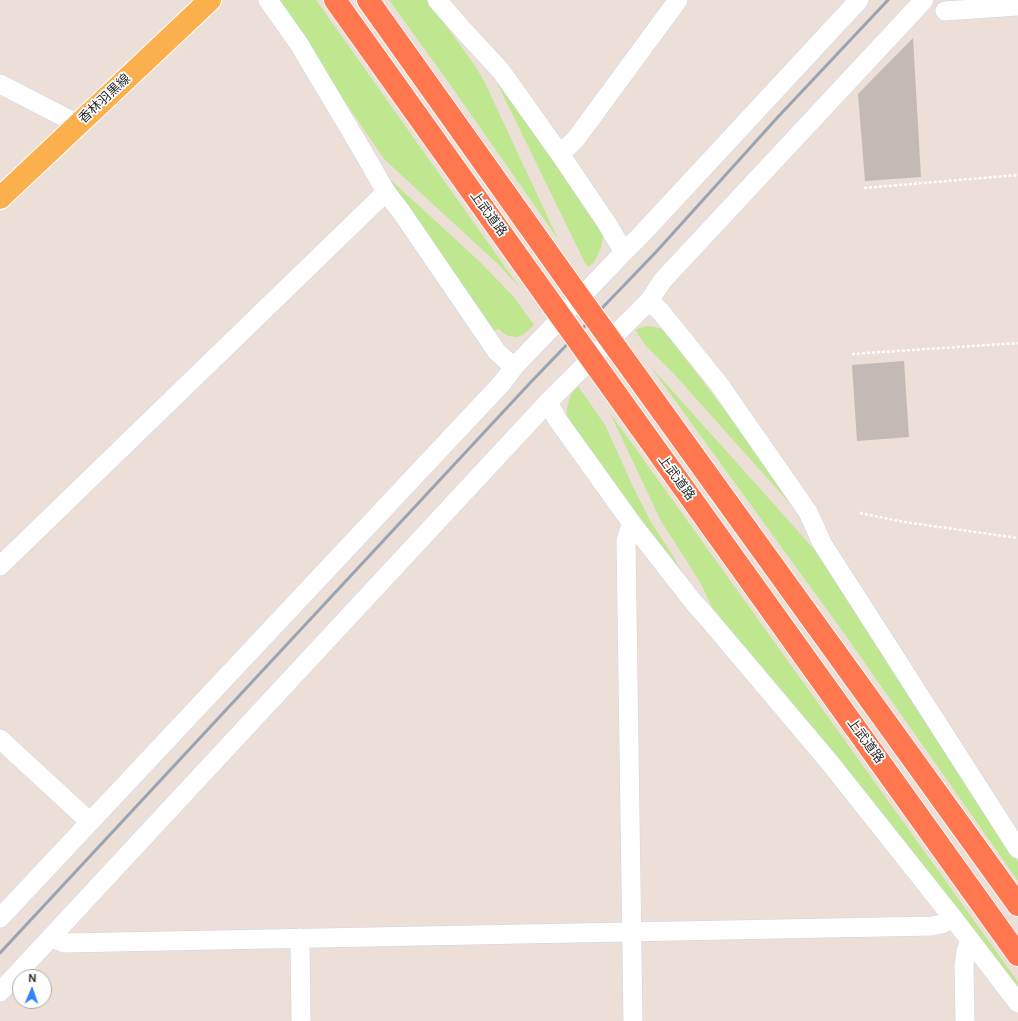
<!DOCTYPE html>
<meta charset="utf-8">
<style>
body{margin:0}
#map{position:relative;width:1018px;height:1021px;overflow:hidden;background:#ecdfd7;font-family:"DM Sans",sans-serif}
canvas{display:block}
.north{position:absolute;left:12px;top:969px;width:40px;height:40px;box-sizing:border-box;background:#fff;border:1px solid #a9a9a9;border-radius:50%;rotate:2deg;font-size:11px;font-weight:700;line-height:16px;text-align:center;color:#282828}
.north::after{content:'';display:block;margin:auto;width:14px;height:18px;background:#3182ff;clip-path:polygon(50% 0,100% 100%,50% 72%,0 100%)}
</style>
<div id="map">
<canvas width="1018" height="1021"></canvas>
<div class="north">N</div>
</div>
<script>
const c = document.querySelector('canvas').getContext('2d');
c.lineJoin = 'round';
function fill(path, color) {
  c.fillStyle = color;
  c.fill(path, 'evenodd');
}
function poly(rows) {
  const path = new Path2D();
  for (const r of rows) {
    path.moveTo(r[0], r[1]);
    for (let i = 2; i < r.length; i += 2) path.lineTo(r[i], r[i + 1]);
  }
  return path;
}
function trace(path, color, width, dash) {
  c.strokeStyle = color;
  c.lineWidth = width;
  c.lineCap = dash ? 'butt' : 'round';
  c.setLineDash(dash || []);
  c.stroke(path);
}
function drawText(font, color, halo, rows, align = 'center') {
  c.font = font + ' "DM Sans","Noto Sans JP",sans-serif';
  c.lineWidth = 3.5;
  c.setLineDash([]);
  c.textBaseline = 'middle';
  c.strokeStyle = halo;
  c.fillStyle = color;
  for (const [text, x, y, turn = 0] of rows) {
    c.save();
    c.translate(x, y);
    c.rotate((+turn || 0) * Math.PI / 180);
    c.textAlign = isNaN(turn) ? turn : align;
    if (halo) c.strokeText(text, 0, 0);
    c.fillText(text, 0, 0);
    c.restore();
  }
}
const green = poly([
 [276,0,316,0,520,288,499,265,384,159],
 [389,0,427,0,474,64,484,81,558,239,449,83],
 [492,73,608,237,603,236,601,248,594,262,588,267,584,261,502,93],
 [380,170,480,262,513,296,534,325,523,335,517,337,509,336,503,333,499,329,491,332],
 [646,326,654,327,660,328,665,332,747,439,801,516,675,375,647,347,635,330],
 [650,366,763,492,820,556,924,719,1018,862,1018,881,846,636],
 [578,386,605,425,636,493,652,524,672,554,691,588,629,506,567,418,567,408,571,394],
 [610,413,1018,982,1018,992,855,782,713,609,700,582,661,521]
]);
const building = poly([
 [913,38,921,177,865,181,858,94],
 [904,361,909,437,857,441,852,365]
]);
const path = poly([
 [864,188,1018,175],
 [852,354,1018,343],
 [860,513,904,522,1018,538]
]);
const minor = poly([
 [268,0,299,44,362,150,386,192,402,213,497,352,514,367],
 [437,0,465,32,501,71,560,154,606,222,624,252],
 [945,11,1018,6],
 [0,84,68,119,77,126],
 [560,154,575,140,678,0],
 [649,301,661,312,719,384,808,512,822,543,1018,849],
 [548,402,557,419,633,525,695,604,706,616,830,763,953,918,1018,1003],
 [633,525,629,531,626,541,633,1021],
 [0,566,386,192],
 [0,739,90,822],
 [0,918,502,383,514,367,624,252,641,235,859,0],
 [51,938,64,943,932,926,942,924,953,918],
 [300,938,301,1021],
 [0,992,548,402,649,301,663,280,924,0],
 [965,1021,964,966,966,951,970,941]
]);
const major = poly([
 [0,198,210,0]
]);
const highway = poly([
 [335,0,554,307],
 [368,0,573,288],
 [617,349,1018,905],
 [597,367,1018,955]
]);
const rail = poly([
 [0,953,530,383,656,252,777,118,888,0]
]);
const highwayBridge = poly([
 [573,288,617,349],
 [554,307,597,367]
]);
const streetNames = [
 ["香林羽黒線",105,99,-43],
 ["上武道路",488,214,54],
 ["上武道路",676,478,54],
 ["上武道路",865,741,54]
];
fill(green, '#bfe78f');
fill(building, '#c3b9b5');
trace(minor, '#cdd5e2', 20);
trace(major, '#fff', 24);
trace(highway, '#fff', 24);
trace(path, '#fff', 2.5, [3, 2]);
trace(minor, '#fff', 19);
trace(major, '#fbaf4d', 22);
trace(highway, '#ff774f', 22);
trace(rail, '#9aa3b4', 3);
trace(highwayBridge, '#fff', 24, []);
trace(highwayBridge, '#ff774f', 22);
drawText('13px', '#282828', '#fff', streetNames);
</script>
